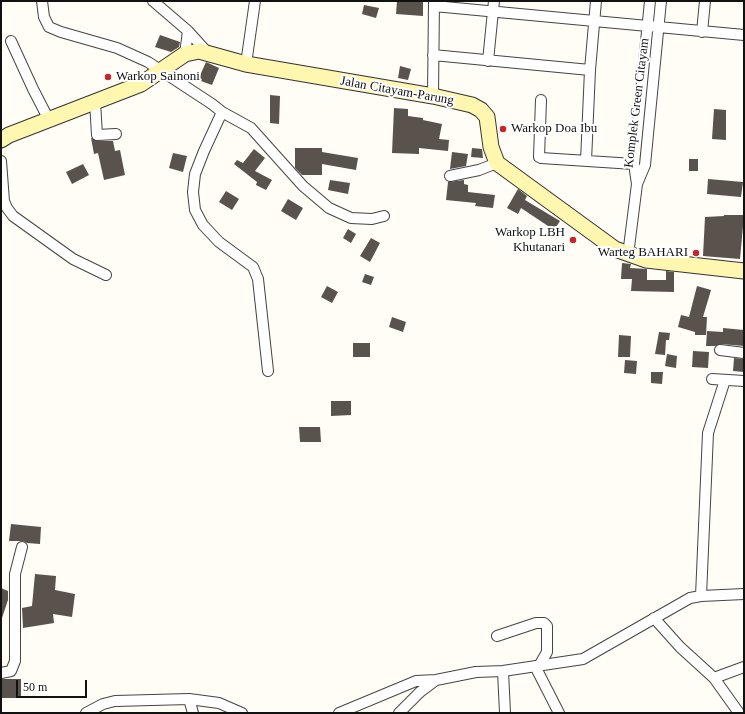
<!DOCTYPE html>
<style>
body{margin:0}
#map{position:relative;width:745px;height:714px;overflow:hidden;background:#fffdf5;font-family:"Times New Roman",serif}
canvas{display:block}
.frame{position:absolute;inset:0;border:2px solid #111;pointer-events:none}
.scale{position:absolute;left:16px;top:680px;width:71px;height:18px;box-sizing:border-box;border:2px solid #111;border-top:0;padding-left:5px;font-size:12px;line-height:14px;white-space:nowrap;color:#111;-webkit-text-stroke:3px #fff;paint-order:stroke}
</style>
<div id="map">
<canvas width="745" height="714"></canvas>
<div class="frame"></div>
<div class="scale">50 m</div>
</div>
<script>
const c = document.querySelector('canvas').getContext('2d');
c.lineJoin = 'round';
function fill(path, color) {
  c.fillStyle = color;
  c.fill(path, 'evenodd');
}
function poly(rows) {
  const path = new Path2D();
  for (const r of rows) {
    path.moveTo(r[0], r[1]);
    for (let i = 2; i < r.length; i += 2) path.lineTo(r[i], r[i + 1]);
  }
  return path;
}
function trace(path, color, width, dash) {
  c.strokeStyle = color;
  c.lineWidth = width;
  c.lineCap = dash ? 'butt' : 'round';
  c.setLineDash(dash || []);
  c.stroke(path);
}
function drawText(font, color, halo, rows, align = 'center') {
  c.font = font + ' "Times New Roman",serif';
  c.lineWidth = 4;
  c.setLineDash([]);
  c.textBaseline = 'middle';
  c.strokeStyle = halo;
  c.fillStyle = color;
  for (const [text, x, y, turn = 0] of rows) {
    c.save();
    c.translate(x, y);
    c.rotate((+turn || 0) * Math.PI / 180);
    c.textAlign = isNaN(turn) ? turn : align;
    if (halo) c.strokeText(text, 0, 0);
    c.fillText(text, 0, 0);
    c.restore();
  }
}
const building = poly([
 [397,1,423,1,423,16,396,14],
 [364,5,379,8,376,18,362,14],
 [160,35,180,42,179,47,171,52,155,47],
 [206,62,219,68,212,85,198,80],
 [400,66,411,69,408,80,398,78],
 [270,95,280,96,279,124,270,123],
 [394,108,408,109,408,116,423,118,423,120,442,124,439,139,449,140,448,151,419,148,419,154,392,153],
 [714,109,726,110,726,140,712,139],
 [91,138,97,141,113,141,115,151,120,150,125,175,104,180,98,153,94,154],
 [295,148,322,148,322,152,358,158,356,170,322,164,322,175,302,175,295,168],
 [472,148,482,149,483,158,471,157],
 [254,149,265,158,255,171,272,180,266,190,256,185,257,182,234,164,237,160,243,163],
 [452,152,468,154,466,166,450,169],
 [173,153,187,156,183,172,169,168],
 [689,159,698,159,698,171,689,171],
 [83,164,89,175,72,184,66,172],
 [708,179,743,182,741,197,707,194],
 [330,180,350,183,348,194,328,190],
 [464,180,464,184,468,185,468,192,495,195,493,208,475,206,476,203,446,200,448,182],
 [518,189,527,196,525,200,560,221,554,230,521,208,518,214,507,208],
 [226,191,239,199,232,210,219,202],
 [288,199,303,208,296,220,281,211],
 [724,215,744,215,740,259,703,256,705,217,724,216],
 [348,229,356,234,351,243,343,238],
 [371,238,380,243,370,262,360,256],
 [622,263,631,264,630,268,647,269,647,280,666,280,666,271,674,272,674,292,631,291,632,279,621,279],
 [365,274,374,277,371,285,362,282],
 [327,286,338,292,332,303,321,297],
 [697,286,711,290,703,317,707,317,706,335,695,335,695,332,678,327,681,315,689,317],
 [392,317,406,322,403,332,389,327],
 [723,328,744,330,744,346,721,344,715,346,706,346,707,331,723,332],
 [659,332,670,333,669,340,666,340,665,355,655,354],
 [619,335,631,336,630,357,618,357],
 [353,343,370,343,370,357,353,357],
 [693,351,709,352,708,368,692,367],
 [667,354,677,356,676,368,665,366],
 [734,358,744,359,744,372,733,371],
 [625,360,637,361,636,374,624,373],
 [651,372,663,372,662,384,651,383],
 [331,401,351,401,351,415,331,416],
 [299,427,320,427,321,442,300,442],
 [11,524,41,527,40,544,27,543,23,541,9,541],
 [35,574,56,576,55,590,75,594,72,617,53,614,54,623,23,628,22,608,32,606],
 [1,588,8,591,8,600,2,618],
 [2,679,21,679,21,698,2,698]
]);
const street = poly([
 [42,1,44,17,49,27,61,32,117,48,148,62,212,104,222,112,204,151,195,174,193,192,195,210,203,225,219,242,253,267,258,279,268,371],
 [153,1,188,31,207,52],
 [434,6,744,35],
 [702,32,705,1],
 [11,41,33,89,49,120],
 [185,54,188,31],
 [433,55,590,70],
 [488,61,494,1],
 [246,64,255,1],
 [433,96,434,1],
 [541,100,539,157,541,158,634,164],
 [95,102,97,135,116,134],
 [222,112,251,128,303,186,329,208,351,218,372,219,384,216],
 [1,161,4,201,7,208,13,216,73,259,106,275],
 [586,161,590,70,596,1],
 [450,176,479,170,497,163],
 [637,184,634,164,650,1],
 [628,255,637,184,645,165,661,1],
 [720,350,744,353],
 [712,379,744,381],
 [701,596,708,433,725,380],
 [654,618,680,647,714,678,739,713],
 [497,636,536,623,544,623,547,626,547,652,539,666],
 [535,666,559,713],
 [503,671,505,713],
 [1,673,11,671,15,661,15,574,22,547],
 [714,678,744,667],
 [189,699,219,703,242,713],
 [86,713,103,704,115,701,189,699,193,713],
 [339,713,416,681,436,680,476,672,503,671,583,659,690,598,701,596,744,594],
 [399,713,420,692,436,680]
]);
const secondary = poly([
 [1,140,9,135,141,84,185,54,199,51,246,64,433,96,472,105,481,110,487,117,491,147,497,163,615,249,646,260,744,271]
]);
const markers = [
 [108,77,4,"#c4262e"],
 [503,129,4,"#c4262e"],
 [573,240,4,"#c4262e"],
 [696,253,4,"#c4262e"]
];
const poiNames = [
 ["Warkop Sainoni",116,77],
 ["Warkop Doa Ibu",511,129],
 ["Warkop LBH",565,233,"right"],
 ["Khutanari",565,248,"right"],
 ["Warteg BAHARI",688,253,"right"]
];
const streetNames = [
 ["Jalan Citayam-Parung",397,91,10],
 ["Komplek Green Citayam",637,103,-83]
];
fill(building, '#5a524d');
trace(street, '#444', 12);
trace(secondary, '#333', 17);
trace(street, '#fff', 10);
trace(secondary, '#fff6b0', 15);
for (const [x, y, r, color] of markers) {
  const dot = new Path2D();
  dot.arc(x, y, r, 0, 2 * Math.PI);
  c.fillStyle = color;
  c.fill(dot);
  trace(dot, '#fff', 1.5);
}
drawText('13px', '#111', '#fff', poiNames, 'left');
drawText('13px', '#111', '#fff', streetNames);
</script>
